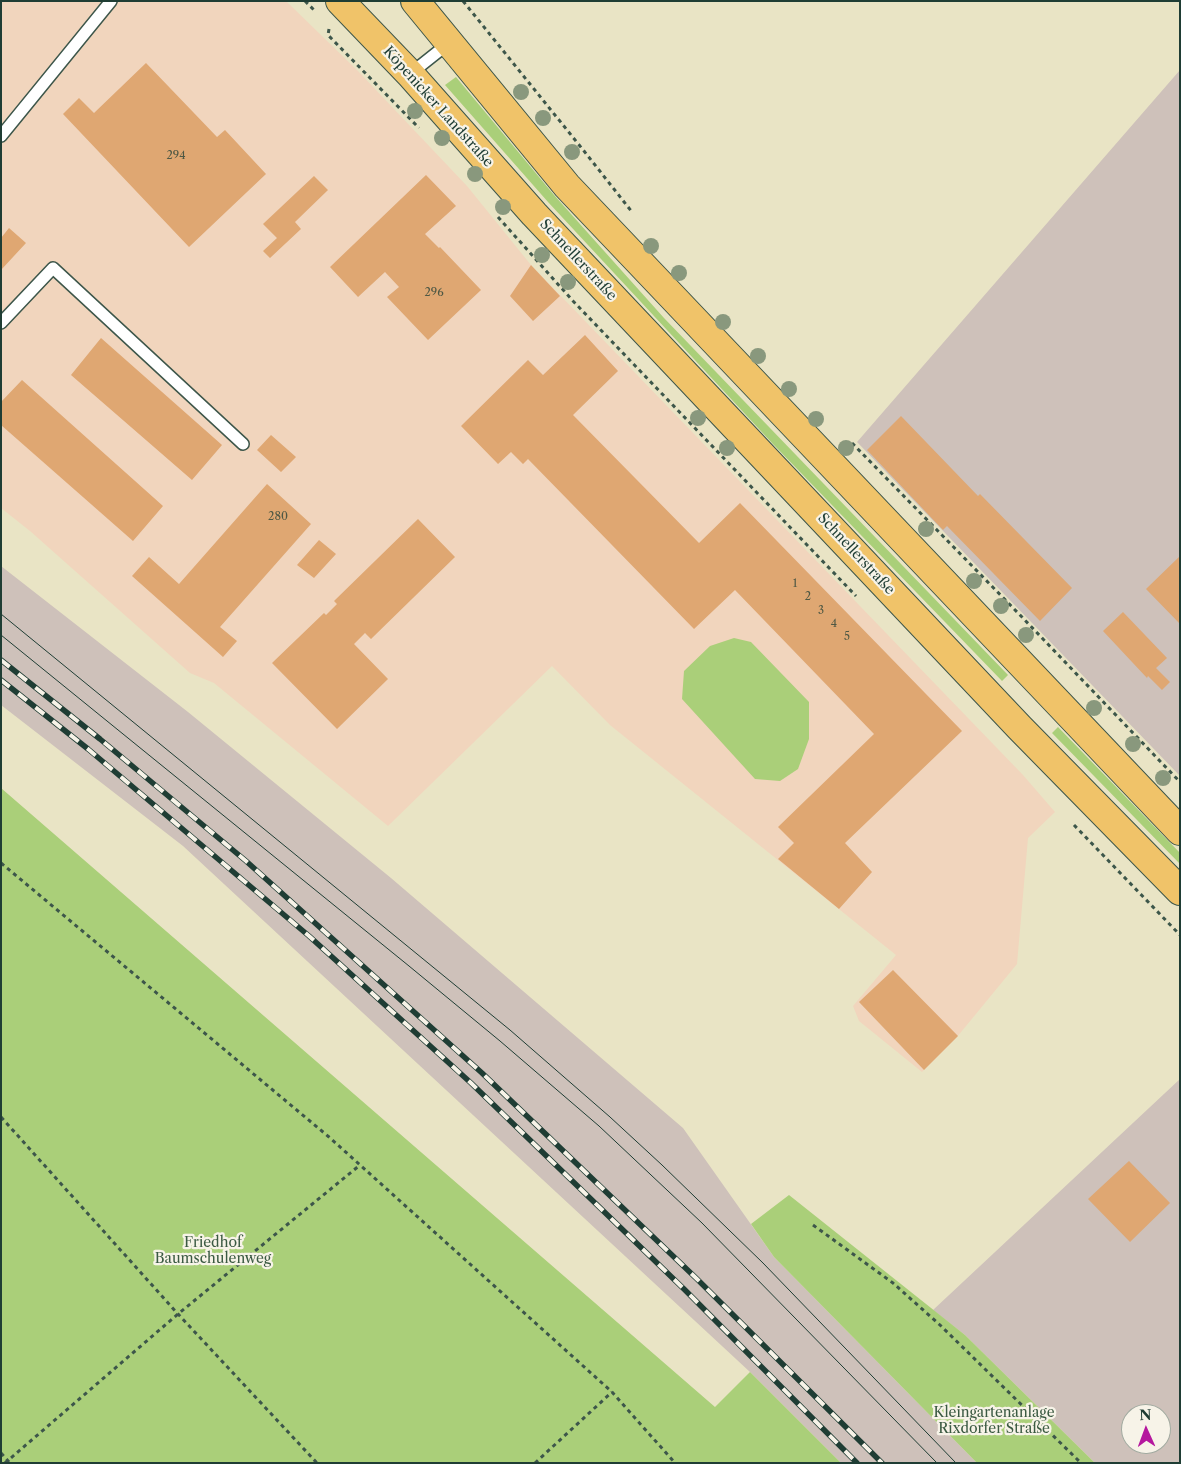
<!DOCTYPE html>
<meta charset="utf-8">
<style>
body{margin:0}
#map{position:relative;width:1181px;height:1464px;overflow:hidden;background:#e9e4c5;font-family:"Libre Caslon Text",serif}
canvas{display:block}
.frame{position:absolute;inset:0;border:2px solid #1f3d34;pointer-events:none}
.north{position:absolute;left:1121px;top:1404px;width:50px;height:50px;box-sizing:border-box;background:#f7f3e8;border:1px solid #a1aaa0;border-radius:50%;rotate:358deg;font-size:14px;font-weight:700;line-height:20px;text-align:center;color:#1f3d34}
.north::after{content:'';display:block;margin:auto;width:18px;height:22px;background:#b5179e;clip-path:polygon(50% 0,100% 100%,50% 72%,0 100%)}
</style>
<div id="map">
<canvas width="1181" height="1464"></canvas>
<div class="frame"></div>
<div class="north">N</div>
</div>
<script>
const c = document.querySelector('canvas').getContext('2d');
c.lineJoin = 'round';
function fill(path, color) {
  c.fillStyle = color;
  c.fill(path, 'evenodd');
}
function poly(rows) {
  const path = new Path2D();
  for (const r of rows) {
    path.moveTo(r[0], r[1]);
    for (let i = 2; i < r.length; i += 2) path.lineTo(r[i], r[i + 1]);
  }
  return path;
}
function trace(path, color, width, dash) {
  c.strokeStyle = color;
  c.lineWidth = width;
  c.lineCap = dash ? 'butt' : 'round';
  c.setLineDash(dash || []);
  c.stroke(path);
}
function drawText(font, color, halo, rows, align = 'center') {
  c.font = font + ' "Libre Caslon Text",serif';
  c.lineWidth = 4.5;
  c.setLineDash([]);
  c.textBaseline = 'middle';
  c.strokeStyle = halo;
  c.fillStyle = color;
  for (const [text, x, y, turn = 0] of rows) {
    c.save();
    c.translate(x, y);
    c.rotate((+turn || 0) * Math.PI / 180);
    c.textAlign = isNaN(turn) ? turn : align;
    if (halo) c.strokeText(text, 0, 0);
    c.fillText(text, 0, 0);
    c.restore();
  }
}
const built = poly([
 [1,1,286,1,358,71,467,186,531,265,1023,775,1055,812,1028,838,1017,964,957,1037,922,1072,859,1021,853,1006,896,955,610,725,552,666,388,826,214,683,190,673,30,531,1,508]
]);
const industrial = poly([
 [1180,70,1180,776,857,442],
 [1,566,188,712,391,878,683,1128,774,1257,977,1463,841,1463,750,1372,183,846,1,705],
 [1180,1079,1180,1463,1095,1463,965,1335,933,1310],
 [1131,1414,1161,1414,1161,1444,1131,1444]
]);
const green = poly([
 [456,77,554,195,664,318,1008,675,1002,681,772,443,548,202,445,85],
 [734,638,751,642,809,702,809,739,798,769,780,781,755,779,682,699,684,671,710,646],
 [1058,727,1180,853,1180,864,1052,733],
 [1,788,715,1407,750,1372,841,1463,1,1463],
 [789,1195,965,1335,1095,1463,977,1463,774,1257,751,1224]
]);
const building = poly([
 [146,63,217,137,225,130,266,174,189,247,63,114,79,98,94,113],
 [426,175,456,206,425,234,439,248,440,247,481,290,428,340,387,297,399,287,385,272,358,297,330,267],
 [314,176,328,190,295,222,301,229,270,258,263,251,277,238,263,224],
 [9,228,26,243,1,270,1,238],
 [531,265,560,296,533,321,510,296],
 [585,335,618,371,573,415,699,543,740,503,962,731,845,843,872,872,839,909,778,859,794,843,778,827,874,734,735,590,694,629,528,459,523,464,511,452,498,464,461,426,528,360,543,375],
 [101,338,222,445,192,480,71,375],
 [22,380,163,506,133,541,1,425,1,402],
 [901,416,978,496,980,494,1072,588,1040,621,947,526,943,530,867,450],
 [271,435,296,457,281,472,257,450],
 [267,484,311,524,220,627,237,641,223,657,132,576,149,557,179,584],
 [418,519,455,557,371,639,365,633,354,644,388,679,337,729,272,663,324,613,326,615,337,604,334,601],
 [319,540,336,554,314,578,297,565],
 [1180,556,1180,624,1146,589],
 [1123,612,1167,658,1156,668,1170,682,1162,690,1148,676,1147,678,1103,631],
 [893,970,958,1036,924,1070,859,1002],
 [1129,1161,1170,1203,1130,1242,1088,1199]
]);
const path = poly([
 [305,1,315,11],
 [463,1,584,151,632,212],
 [329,29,328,35,419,128],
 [498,217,573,301,856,596],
 [852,443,1020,615,1180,782],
 [1074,825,1180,935],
 [1,863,329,1137,612,1392,675,1463],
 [1,1117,178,1314,317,1463],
 [813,1225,893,1283,940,1325,1081,1463],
 [1,1453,10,1463],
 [5,1463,178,1314,360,1165],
 [535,1463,612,1392]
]);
const lane = poly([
 [410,74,449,43],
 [1,136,111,1],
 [1,323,53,268,243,444]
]);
const primary = poly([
 [340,1,410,74,534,214,1020,728,1180,891],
 [415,1,567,186,1180,831]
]);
const tram = poly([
 [1,614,510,1030,610,1117,662,1165,763,1263,956,1463],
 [1,635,409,966,500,1041,599,1126,702,1223,937,1463]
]);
const rail = poly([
 [1,660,100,739,246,861,482,1073,697,1279,882,1463],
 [1,680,88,749,309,936,471,1083,685,1290,857,1463]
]);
const trees = [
 [521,92],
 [415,111],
 [543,118],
 [442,138],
 [572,152],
 [475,174],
 [503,207],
 [651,246],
 [542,255],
 [679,273],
 [568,282],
 [723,322],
 [758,356],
 [789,389],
 [698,418],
 [816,419],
 [727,448],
 [846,448],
 [926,529],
 [974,581],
 [1001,606],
 [1026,635],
 [1094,708],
 [1133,744],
 [1163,778]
];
const numberNames = [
 ["294",176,156],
 ["296",434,293],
 ["280",278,517],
 ["1",795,584],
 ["2",808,597],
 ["3",821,611],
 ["4",834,624],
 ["5",847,637]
];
const streetNames = [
 ["Köpenicker Landstraße",438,107,48],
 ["Schnellerstraße",578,260,47],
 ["Schnellerstraße",856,554,47]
];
const parkNames = [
 ["Friedhof",213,1243],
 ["Baumschulenweg",213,1259],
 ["Kleingartenanlage",994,1413],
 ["Rixdorfer Straße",994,1429]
];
fill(built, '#f1d5bd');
fill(industrial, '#cec1ba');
fill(green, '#aacf79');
fill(building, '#dfa772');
trace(lane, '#3d564a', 14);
trace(primary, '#3d564a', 30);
trace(path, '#3d564a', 3, [4, 4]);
trace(lane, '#fff', 11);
trace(primary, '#f0c369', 28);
trace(tram, '#1f3d34', 1);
trace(rail, '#1f3d34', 5.5);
trace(rail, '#f7f3e8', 4, [11]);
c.fillStyle = '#89987d';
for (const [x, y] of trees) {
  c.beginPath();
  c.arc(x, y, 8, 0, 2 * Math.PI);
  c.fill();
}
drawText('11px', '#4f5844', null, numberNames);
drawText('14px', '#1f3d34', '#f7f3e8', streetNames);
drawText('14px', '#3b5a42', '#f7f3e8', parkNames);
</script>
